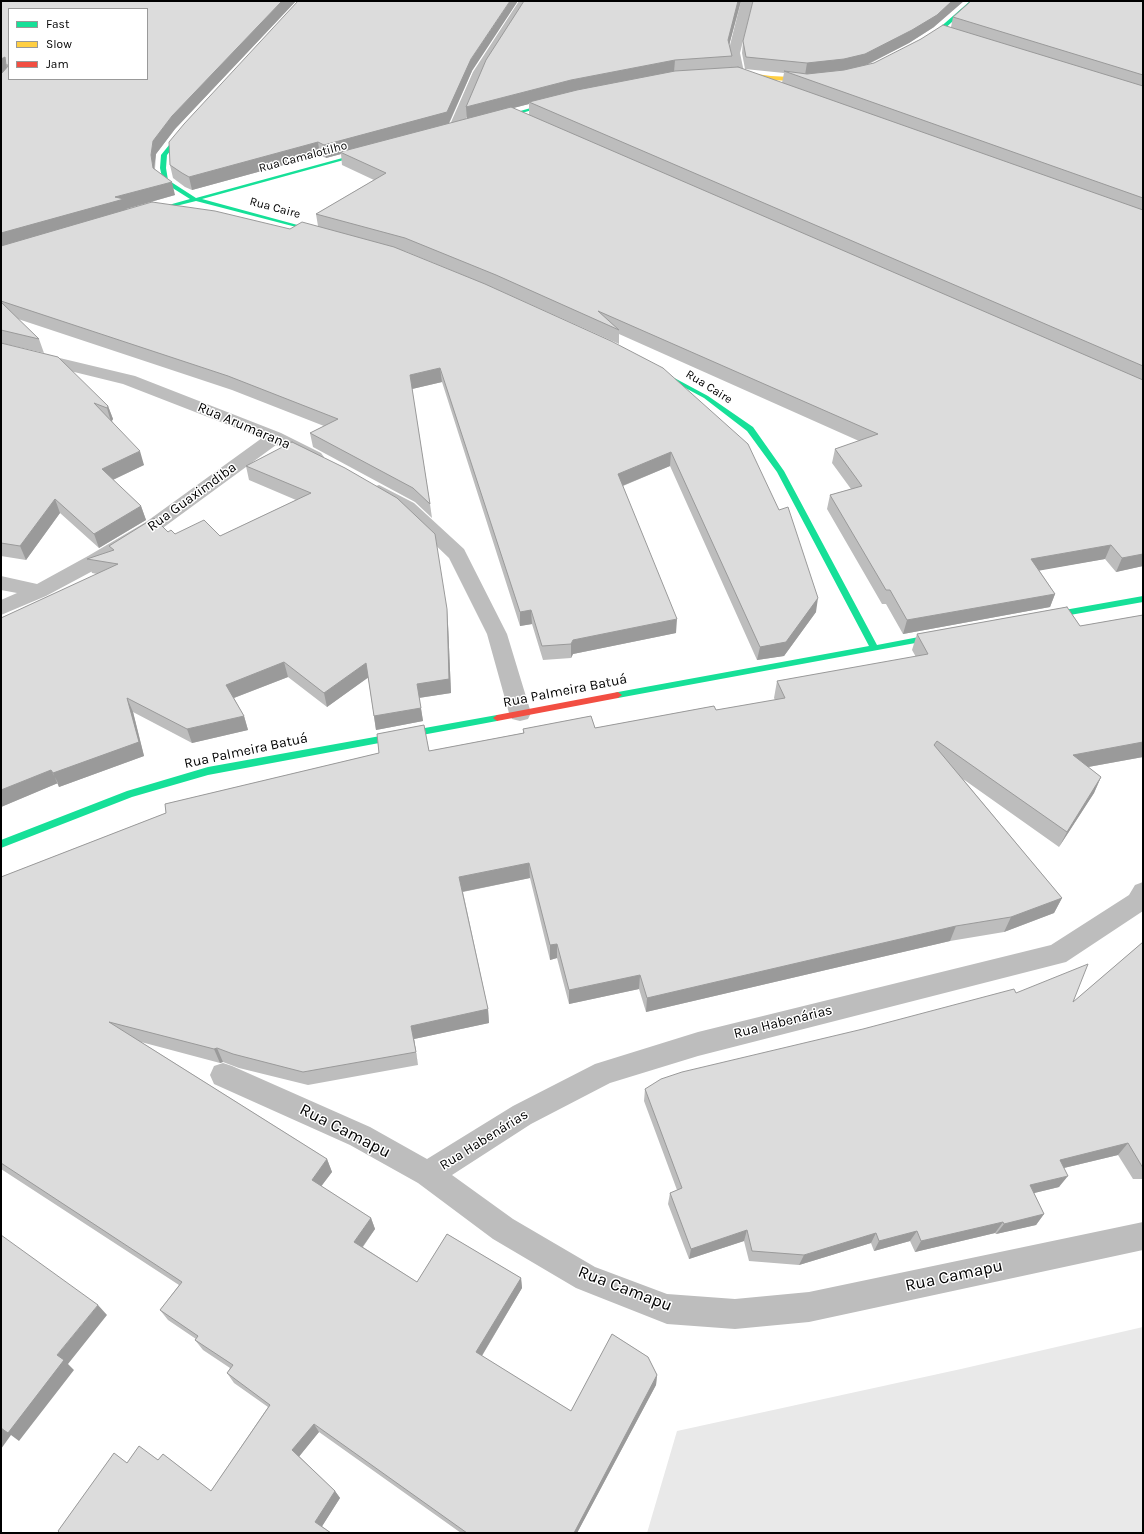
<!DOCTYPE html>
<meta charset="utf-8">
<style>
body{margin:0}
#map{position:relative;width:1144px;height:1534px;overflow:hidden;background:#fff;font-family:Karla,sans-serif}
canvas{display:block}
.frame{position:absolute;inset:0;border:2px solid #000;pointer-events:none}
.legend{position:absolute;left:8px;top:8px;width:140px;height:72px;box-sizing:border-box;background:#fff;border:1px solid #999;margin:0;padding:5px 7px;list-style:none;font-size:12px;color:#000}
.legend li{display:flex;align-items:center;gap:8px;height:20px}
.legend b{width:20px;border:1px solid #999}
</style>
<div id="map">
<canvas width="1144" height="1534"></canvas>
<div class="frame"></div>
<ul class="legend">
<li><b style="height:5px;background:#16e098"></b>Fast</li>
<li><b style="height:5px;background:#ffcf43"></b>Slow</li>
<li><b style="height:5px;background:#f24e42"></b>Jam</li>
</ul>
</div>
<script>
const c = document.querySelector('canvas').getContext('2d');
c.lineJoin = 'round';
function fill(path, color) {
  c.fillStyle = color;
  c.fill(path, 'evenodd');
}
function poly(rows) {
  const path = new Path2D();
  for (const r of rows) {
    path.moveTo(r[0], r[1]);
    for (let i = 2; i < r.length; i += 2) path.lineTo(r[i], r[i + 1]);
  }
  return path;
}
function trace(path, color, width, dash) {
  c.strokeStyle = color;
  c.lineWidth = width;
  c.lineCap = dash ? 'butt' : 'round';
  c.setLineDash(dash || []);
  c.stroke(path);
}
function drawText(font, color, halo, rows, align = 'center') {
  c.font = font + ' Karla,sans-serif';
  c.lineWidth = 3;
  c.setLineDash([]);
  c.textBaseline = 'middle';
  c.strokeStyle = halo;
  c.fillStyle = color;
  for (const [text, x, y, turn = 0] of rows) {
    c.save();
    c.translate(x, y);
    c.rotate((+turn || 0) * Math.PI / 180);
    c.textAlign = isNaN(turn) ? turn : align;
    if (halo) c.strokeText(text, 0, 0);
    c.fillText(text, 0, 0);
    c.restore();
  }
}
const green = poly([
 [1143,1327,1143,1533,647,1533,677,1431,961,1369]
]);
const street = poly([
 [519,1,531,1,485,72,462,129,460,132,450,132,448,129,473,72,519,1],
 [741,1,753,1,740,53,744,72,763,78,765,81,763,84,759,85,734,77,732,74,728,53,741,1],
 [1,344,135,376,281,433,321,453,324,457,321,461,315,463,309,461,276,445,160,530,102,566,46,596,1,615,1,600,17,593,1,590,1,576,37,584,88,556,146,522,262,438,123,384,1,354,1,344],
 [379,485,414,503,464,549,507,634,531,713,528,719,520,721,512,719,509,713,487,634,449,558,400,511,373,495,370,491,373,487,379,485],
 [1143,882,1143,911,1066,962,698,1056,610,1083,531,1124,452,1175,513,1219,595,1267,667,1294,735,1299,809,1292,1143,1222,1143,1250,809,1322,735,1329,667,1324,586,1292,576,1288,493,1239,418,1183,350,1145,214,1084,210,1075,214,1066,223,1063,232,1066,370,1127,427,1159,513,1106,595,1064,698,1032,1051,945,1129,895,1135,885,1143,882]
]);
const fast = poly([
 [970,1,975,1,941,32,923,44,919,44,919,42,937,30,970,1],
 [555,101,560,102,494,121,489,120,555,101],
 [189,122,192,124,167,155,166,168,168,180,196,198,368,151,373,152,202,199,327,233,327,235,196,201,140,215,140,213,190,199,163,182,160,168,161,155,187,123,189,122],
 [652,366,708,396,753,427,784,471,877,645,945,632,948,633,949,635,948,637,618,698,615,697,614,695,615,693,618,692,869,646,777,472,747,431,704,398,650,369,650,367,652,366],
 [1143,596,1143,602,1042,620,1038,617,1042,614,1143,596],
 [497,715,501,718,497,721,208,775,132,797,1,848,1,840,127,791,208,767,497,715]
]);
const slow = poly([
 [741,72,771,76,812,78,815,80,812,82,771,80,739,75,738,74,741,72]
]);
const jam = poly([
 [618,692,622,695,618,698,497,721,493,718,497,715,618,692]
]);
const wall = poly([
 [1,1,296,1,175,129,156,154,155,169,175,195,126,209,127,210,290,229,318,226,316,214,374,180,342,165,341,154,326,158,320,155,192,190,185,187,173,178,170,165,472,71,449,124,467,119,466,107,741,1,729,45,732,56,731,67,782,83,784,73,745,69,742,53,743,41,934,27,909,43,867,65,874,63,951,27,953,17,1143,1,1143,566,1116,572,1105,559,1039,570,1055,594,1050,607,903,634,886,604,882,604,827,509,830,495,851,489,832,463,835,449,859,441,619,334,619,344,485,284,611,341,816,612,784,656,757,660,670,466,623,486,676,633,573,654,571,658,543,660,532,624,520,626,442,382,412,389,430,504,432,518,415,502,313,447,310,433,324,426,232,390,18,319,39,339,44,353,1,343,108,406,113,419,112,421,144,465,113,480,141,506,146,520,99,548,60,513,26,560,1,556,1,74,3,73,1,73],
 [529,104,529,115,513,108],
 [404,251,407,252,485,284],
 [292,442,448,624,451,693,419,698,423,721,376,730,368,677,327,707,288,677,234,698,244,716,248,730,192,743,133,712,144,756,59,787,58,783,1,807,1,618,97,574,92,573,87,559,111,551,109,546,168,532,175,534,220,536,296,500,249,480,246,466],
 [1067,607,1080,626,1143,615,1143,757,1088,767,1101,777,1094,793,1059,847,963,779,1062,898,1054,913,1004,932,950,941,646,1012,639,989,569,1004,557,958,550,960,530,878,463,892,488,1009,489,1023,414,1039,418,1065,308,1085,239,1068,223,1062,220,1063,141,1042,327,1159,332,1172,321,1186,371,1218,375,1229,363,1247,417,1282,447,1234,521,1278,522,1288,482,1356,571,1411,612,1334,648,1357,657,1375,656,1385,577,1533,461,1533,319,1432,299,1456,335,1491,340,1498,322,1526,331,1533,60,1533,58,1531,114,1453,127,1463,139,1446,158,1460,163,1454,211,1491,268,1407,234,1383,227,1373,230,1368,203,1350,195,1340,196,1339,168,1320,160,1310,179,1285,1,1169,1,877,166,813,165,804,379,753,377,734,424,725,429,751,523,733,523,729,591,716,595,728,714,706,716,710,775,700,774,698,777,681,916,657,912,650,917,634],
 [1143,942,1143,1179,1133,1179,1118,1155,1064,1168,1059,1187,1034,1193,1044,1214,1036,1225,996,1234,995,1233,915,1252,910,1241,874,1251,871,1243,799,1265,749,1261,744,1241,689,1259,668,1204,670,1193,677,1190,644,1101,645,1089,1016,993,1073,1002]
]);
const shadedWall = poly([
 [282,1,296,1,175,129,156,154,154,168,157,181,153,168,151,155,153,141,172,116],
 [510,1,518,1,472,71,448,125,340,152,341,154,326,158,324,145,471,59],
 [738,1,741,1,727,53,728,40],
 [952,1,964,1,934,27,909,43,862,67,842,72,805,75,807,63],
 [5,57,6,65,8,70,1,73,1,59],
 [675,60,674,72,529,102,529,104,467,120,466,107,571,80],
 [318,142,320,155,192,190,189,177],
 [172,182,175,195,126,209,127,212,1,248,1,233,115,197],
 [440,368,442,382,412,389,410,375],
 [108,406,113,419,111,422,107,408],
 [140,451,144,465,106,483,102,469],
 [671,452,670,466,617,488,618,474],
 [55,499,60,513,26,560,20,546],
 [141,506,146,520,99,548,94,534],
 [1111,545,1105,559,1026,573,1031,559],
 [1143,554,1143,566,1116,572,1122,558],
 [1055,594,1050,607,903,634,907,620],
 [818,598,816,612,784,656,757,660,760,647],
 [447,609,448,624,451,693,418,698,417,684],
 [531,610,532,624,520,626,520,612],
 [677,619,676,633,573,654,571,658,571,644,573,640],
 [284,662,288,677,231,699,226,685],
 [366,663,369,677,327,707,324,693],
 [127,698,133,712,144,756,59,787,53,773],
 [421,708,423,721,376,730,374,716],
 [244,716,248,730,192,743,187,729],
 [1143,742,1143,757,1066,771,1073,755],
 [51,770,58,783,1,807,1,790],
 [1101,777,1094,793,1059,847,1067,832],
 [529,863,530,878,461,892,459,877],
 [1062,898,1054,913,1004,932,1011,917],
 [956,926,950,941,646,1012,647,998],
 [557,944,557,958,550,960,550,945],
 [640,975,639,989,569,1004,569,990],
 [488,1009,489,1023,414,1039,418,1065,411,1026],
 [217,1048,223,1062,220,1063,214,1049],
 [1128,1143,1118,1155,1051,1171,1060,1160],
 [327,1159,332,1172,317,1192,312,1180],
 [1068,1176,1059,1187,1022,1196,1030,1185],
 [1044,1214,1036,1225,996,1234,1004,1224],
 [371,1218,375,1229,358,1253,354,1242],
 [1003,1222,995,1233,915,1252,921,1241],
 [747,1230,744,1241,689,1259,691,1249],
 [917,1231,910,1241,874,1251,879,1241],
 [876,1233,871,1243,799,1265,804,1255],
 [521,1278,522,1288,478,1362,476,1352],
 [98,1305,107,1315,68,1364,74,1370,19,1441,11,1435,1,1449,1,1428,57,1355],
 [657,1375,656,1385,577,1533,574,1533],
 [314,1424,319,1432,298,1458,292,1450],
 [335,1491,340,1498,321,1528,315,1522]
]);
const building = poly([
 [1,1,282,1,172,116,153,141,151,155,153,168,172,182,115,197,124,199,1,233,1,74,2,73,9,65,9,79,147,79,147,9,9,9,9,65,6,65,5,57,1,59,1,1],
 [298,1,510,1,471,59,447,112,324,145,318,142,189,177,182,173,170,165,169,142,184,124,298,1],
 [524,1,738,1,728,40,732,56,675,60,571,80,466,107,486,60,524,1],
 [753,1,952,1,937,15,912,30,865,54,844,59,807,63,746,57,743,41,753,1],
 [971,1,1143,1,1143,75,953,17,971,1],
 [943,25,1143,86,1143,198,784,71,807,74,844,70,874,63,921,39,943,25],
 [738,67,1143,210,1143,366,529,102,577,90,675,71,738,67],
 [511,107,1143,380,1143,554,1122,558,1111,545,1031,559,1055,594,907,620,890,590,886,590,830,495,862,486,835,449,878,434,598,311,619,330,496,275,405,238,316,214,386,173,340,152,511,107],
 [152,202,215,211,290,229,302,222,394,247,485,284,611,341,663,368,748,444,779,510,788,507,818,598,786,642,760,647,671,452,618,474,677,619,573,640,571,644,542,646,531,610,520,612,440,368,410,375,430,504,413,488,310,433,338,419,228,376,1,301,1,246,152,202],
 [1,302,39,339,1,330,1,302],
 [1,343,58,357,108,406,107,408,94,403,140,451,102,469,141,506,94,534,55,499,20,546,1,543,1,343],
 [292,442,345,468,397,498,435,534,447,609,449,679,417,684,421,708,374,716,366,663,324,693,284,662,226,685,244,716,187,729,127,698,139,742,53,773,51,770,1,790,1,618,118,564,87,559,114,550,109,546,154,518,168,532,171,530,175,534,204,520,220,536,311,493,246,466,292,442],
 [1067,607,1080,626,1143,615,1143,742,1073,755,1101,777,1067,832,937,741,934,745,1062,898,1011,917,956,926,647,998,640,975,569,990,557,944,550,945,529,863,459,877,488,1009,411,1026,416,1052,303,1072,233,1054,217,1048,214,1049,109,1022,327,1159,312,1180,371,1218,354,1242,417,1282,447,1234,521,1278,476,1352,571,1411,612,1334,648,1357,657,1375,574,1533,467,1533,314,1424,292,1450,335,1491,315,1522,331,1533,60,1533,58,1531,114,1453,127,1463,139,1446,158,1460,163,1454,211,1491,270,1405,227,1373,233,1365,195,1340,198,1336,160,1310,182,1282,1,1163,1,877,166,813,165,804,379,753,377,734,424,725,429,751,524,733,523,729,591,716,595,728,714,706,716,710,785,698,777,681,928,654,917,634,1067,607],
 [1143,942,1143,1168,1128,1143,1060,1160,1068,1176,1030,1185,1044,1214,1004,1224,1003,1222,921,1241,917,1231,879,1241,876,1233,804,1255,752,1251,747,1230,691,1249,670,1193,682,1188,645,1089,661,1079,682,1072,863,1029,1014,989,1016,993,1088,964,1073,1002,1143,942],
 [1,1235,98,1305,57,1355,64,1360,8,1433,1,1428,1,1235]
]);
const farStreetnames = [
 ["Rua Camalotilho",303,157,-15],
 ["Rua Caire",275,208,15],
 ["Rua Caire",709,387,32]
];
const streetNames = [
 ["Rua Arumarana",244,426,23],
 ["Rua Guaximdiba",192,497,-36],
 ["Rua Palmeira Batuá",565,691,-11],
 ["Rua Palmeira Batuá",246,751,-12],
 ["Rua Habenárias",783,1022,-14],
 ["Rua Habenárias",484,1140,-32]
];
const nearStreetnames = [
 ["Rua Camapu",345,1131,27],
 ["Rua Camapu",954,1276,-12],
 ["Rua Camapu",625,1289,21]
];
fill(green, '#e9e9e9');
fill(street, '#bdbdbd');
fill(fast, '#16e098');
fill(slow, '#ffcf43');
fill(jam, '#f24e42');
fill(wall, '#bdbdbd');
fill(shadedWall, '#9a9a9a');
fill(building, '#dcdcdc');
trace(building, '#9a9a9a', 1);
drawText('12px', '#000', '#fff', farStreetnames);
drawText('14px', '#000', '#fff', streetNames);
drawText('17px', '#000', '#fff', nearStreetnames);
</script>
